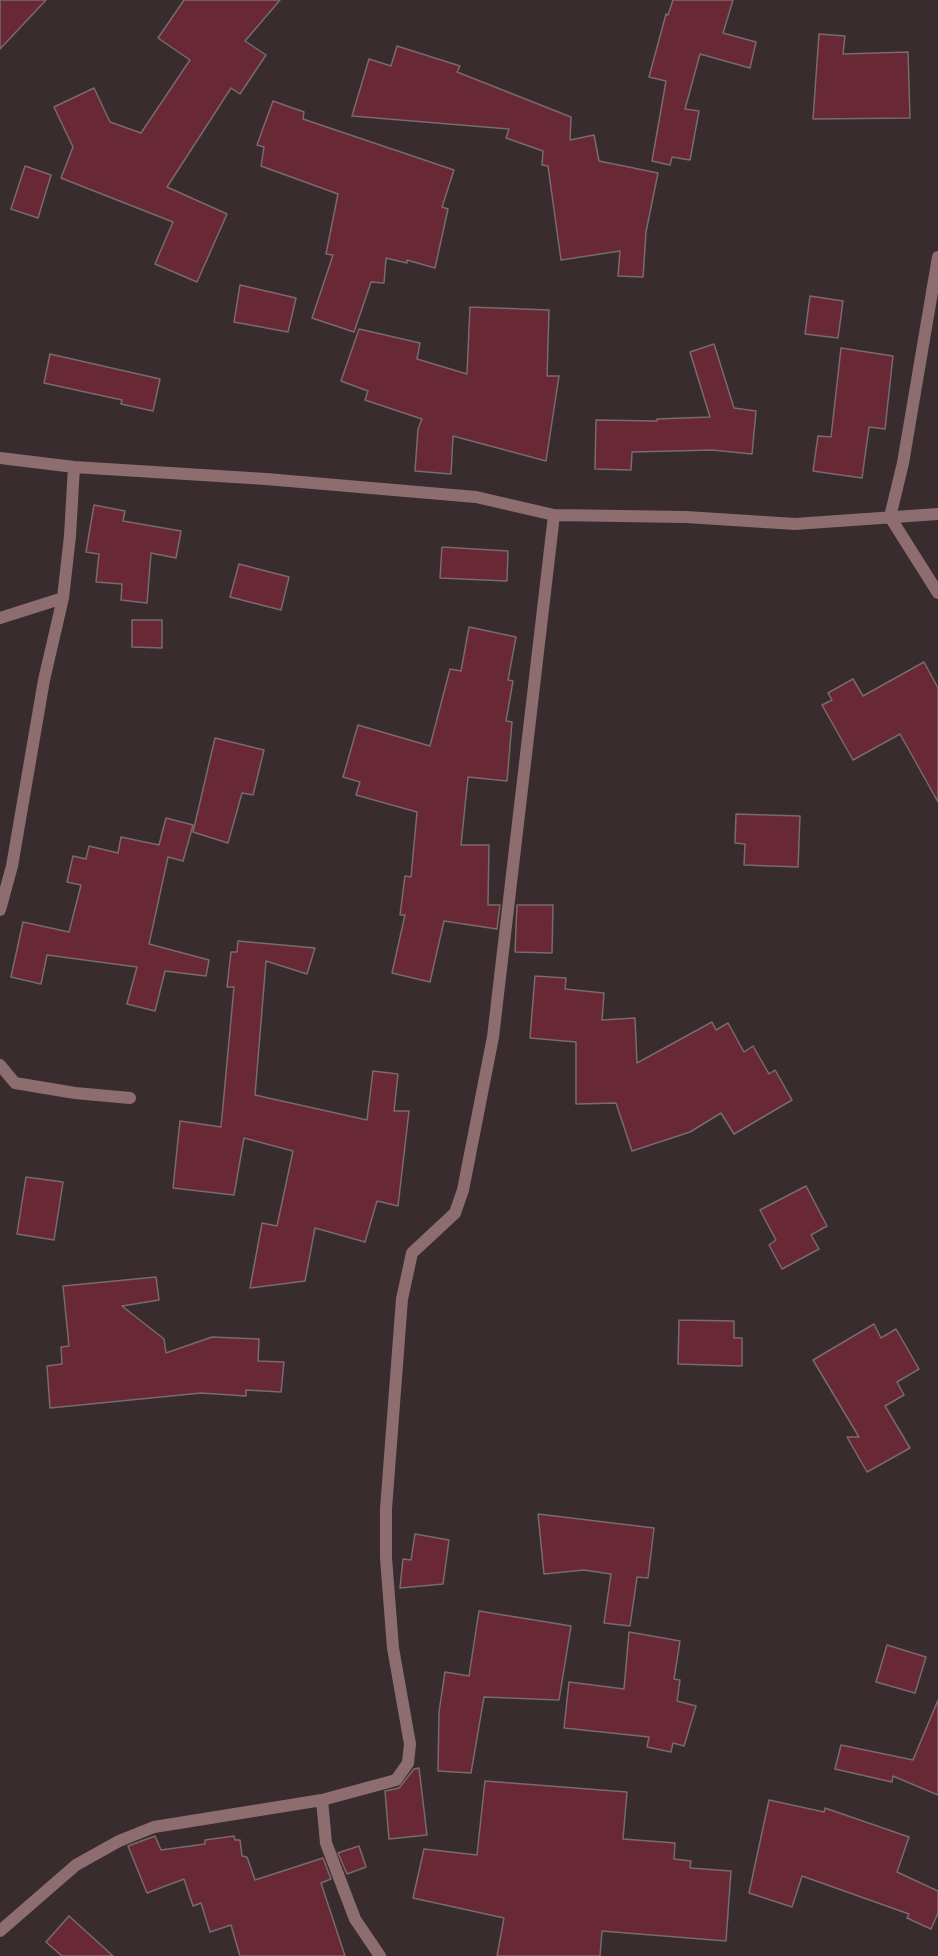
<!DOCTYPE html>
<style>
body{margin:0}
canvas{display:block;background:#392c2e}
</style>
<canvas width="938" height="1956"></canvas>
<script>
const c = document.querySelector('canvas').getContext('2d');
c.lineJoin = 'round';
function fill(path, color) {
  c.fillStyle = color;
  c.fill(path, 'evenodd');
}
function poly(rows) {
  const path = new Path2D();
  for (const r of rows) {
    path.moveTo(r[0], r[1]);
    for (let i = 2; i < r.length; i += 2) path.lineTo(r[i], r[i + 1]);
  }
  return path;
}
function trace(path, color, width, dash) {
  c.strokeStyle = color;
  c.lineWidth = width;
  c.lineCap = dash ? 'butt' : 'round';
  c.setLineDash(dash || []);
  c.stroke(path);
}
const building = poly([
 [0,0,46,0,0,49,0,0],
 [184,0,280,0,245,41,266,55,240,94,231,88,167,187,227,214,197,282,155,264,173,222,61,178,73,147,54,107,94,88,110,122,141,133,190,60,158,38,184,0],
 [673,0,733,0,723,33,756,42,750,68,700,54,685,109,699,111,690,160,672,157,670,165,652,161,666,81,649,77,666,14,668,15,673,0],
 [819,34,845,36,843,54,908,52,910,118,813,119,819,34],
 [397,46,460,66,457,72,571,117,570,140,594,135,599,161,658,173,646,232,643,277,618,276,620,251,561,260,548,166,542,165,543,151,506,138,509,129,352,116,369,59,391,66,397,46],
 [273,101,304,112,303,119,454,170,442,207,448,209,435,268,407,260,407,263,386,258,384,283,371,282,354,332,312,318,333,255,326,254,338,194,261,166,264,147,257,145,273,101],
 [25,166,51,175,38,218,11,209,25,166],
 [240,285,296,298,288,332,234,322,240,285],
 [810,296,843,301,838,338,805,334,810,296],
 [470,307,549,310,547,376,559,376,546,461,453,436,451,474,415,471,418,429,422,419,365,400,368,391,341,381,359,329,420,343,417,359,467,374,470,307],
 [714,344,734,408,756,411,752,454,712,450,632,452,631,470,595,469,596,420,657,421,657,419,710,417,690,352,714,344],
 [841,348,893,356,885,429,869,427,862,478,813,471,818,436,831,437,841,348],
 [50,354,160,379,153,411,121,404,122,400,44,383,50,354],
 [94,505,125,511,123,521,181,531,176,558,151,553,147,603,121,600,122,584,96,582,99,554,86,552,94,505],
 [442,547,508,551,507,581,440,578,442,547],
 [239,564,289,577,281,610,230,597,239,564],
 [132,620,162,620,162,648,132,647,132,620],
 [469,627,516,637,508,680,513,681,506,721,512,722,507,781,468,777,461,845,489,845,488,905,500,905,497,929,444,921,430,982,392,973,405,915,400,915,405,876,411,877,417,812,356,795,360,782,343,777,358,725,430,746,450,669,461,671,469,627],
 [924,662,938,688,938,802,900,734,853,760,822,705,832,700,828,693,853,679,863,696,924,662],
 [215,738,264,750,253,795,242,793,228,843,193,832,215,738],
 [736,814,800,816,798,867,744,865,745,844,735,843,736,814],
 [166,818,193,825,183,861,168,857,149,944,209,960,206,976,165,971,155,1011,127,1004,137,967,47,955,41,984,11,977,23,922,69,932,81,885,67,882,73,856,86,859,89,846,118,853,121,837,159,845,166,818],
 [517,905,553,905,552,953,515,952,517,905],
 [238,941,315,948,307,974,266,961,255,1095,367,1120,373,1071,398,1074,394,1111,409,1111,398,1206,377,1201,365,1242,315,1228,305,1281,250,1288,262,1223,277,1226,293,1151,244,1138,234,1195,173,1188,180,1121,221,1127,234,987,227,987,231,952,237,952,238,941],
 [535,976,566,978,565,989,604,993,602,1020,635,1018,637,1063,712,1022,716,1030,728,1023,744,1052,753,1046,769,1074,775,1070,792,1100,734,1134,721,1113,690,1132,632,1151,616,1103,576,1104,576,1042,530,1038,535,976],
 [26,1177,63,1182,54,1240,17,1234,26,1177],
 [806,1186,827,1226,811,1235,819,1249,782,1269,769,1245,776,1240,760,1210,806,1186],
 [156,1277,159,1300,122,1306,164,1339,166,1353,212,1337,259,1339,258,1361,284,1362,281,1392,246,1390,246,1396,201,1393,50,1408,47,1366,62,1364,61,1347,69,1346,63,1286,156,1277],
 [679,1320,734,1321,734,1338,742,1338,742,1366,678,1364,679,1320],
 [874,1324,881,1338,896,1329,919,1369,897,1382,904,1395,885,1406,910,1448,867,1472,847,1437,859,1437,813,1360,874,1324],
 [538,1514,654,1528,648,1578,637,1577,630,1626,604,1623,611,1574,584,1570,544,1574,538,1514],
 [415,1534,449,1540,443,1584,400,1588,403,1559,411,1560,415,1534],
 [479,1611,571,1626,559,1700,484,1697,471,1773,438,1771,439,1712,445,1672,469,1676,479,1611],
 [629,1632,680,1641,674,1679,680,1680,677,1701,696,1706,684,1746,673,1743,671,1752,647,1747,649,1737,564,1728,569,1682,624,1689,629,1632],
 [887,1645,926,1657,915,1693,876,1682,887,1645],
 [938,1700,938,1795,893,1776,892,1782,835,1769,841,1745,913,1760,938,1700],
 [419,1768,427,1835,389,1839,385,1791,399,1788,414,1769,419,1768],
 [485,1781,627,1792,623,1839,675,1843,674,1859,691,1861,690,1868,731,1871,726,1941,602,1931,600,1956,497,1956,504,1918,413,1898,424,1849,477,1855,485,1781],
 [769,1800,824,1812,825,1808,909,1837,897,1872,938,1891,938,1913,931,1929,907,1918,909,1914,802,1876,792,1907,749,1893,769,1800],
 [155,1836,161,1850,205,1844,205,1840,234,1836,235,1840,240,1840,242,1856,247,1857,255,1880,323,1858,331,1879,321,1883,345,1956,240,1956,231,1925,210,1932,201,1903,193,1906,184,1879,147,1893,128,1846,155,1836],
 [359,1846,366,1867,347,1874,338,1853,359,1846],
 [69,1916,113,1956,62,1956,46,1942,69,1916]
]);
const minor = poly([
 [938,257,903,463,890,517,938,593],
 [0,458,74,467,266,479,476,497,554,515,686,517,795,524,938,514],
 [0,618,63,598],
 [0,910,12,866,44,680,63,598,70,536,74,467],
 [0,1065,15,1083,75,1093,130,1098],
 [322,1800,326,1843,355,1919,380,1956],
 [0,1931,76,1865,119,1841,154,1827,322,1800,396,1780,408,1763,410,1744,393,1648,386,1558,386,1509,402,1299,412,1253,455,1213,463,1190,493,1037,554,515]
]);
fill(building, '#682836');
trace(building, '#796a6c', 1.5);
trace(minor, '#8e6d71', 12);
</script>
